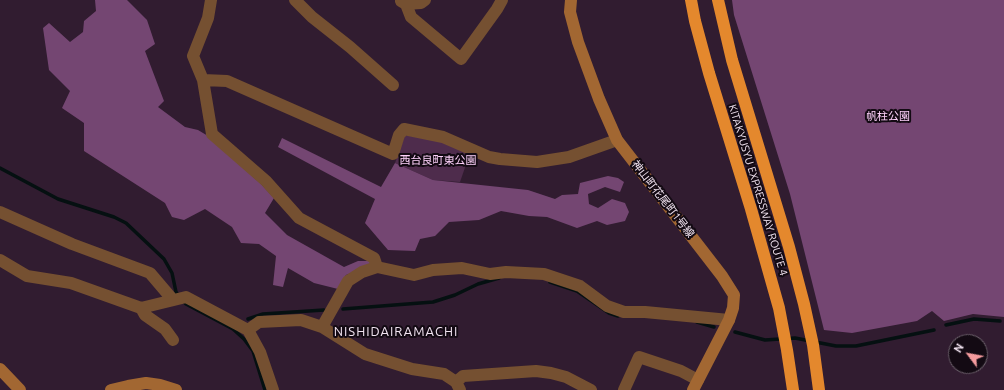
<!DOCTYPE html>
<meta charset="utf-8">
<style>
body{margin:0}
#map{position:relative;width:1004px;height:390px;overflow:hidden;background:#311c30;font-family:Ubuntu,sans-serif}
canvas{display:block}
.north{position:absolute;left:948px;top:334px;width:40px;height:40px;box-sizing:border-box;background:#130a13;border:1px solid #6c616b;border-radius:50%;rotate:302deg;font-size:11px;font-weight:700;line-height:16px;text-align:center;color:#f1e3f0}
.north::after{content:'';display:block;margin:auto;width:14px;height:18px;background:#f59b9e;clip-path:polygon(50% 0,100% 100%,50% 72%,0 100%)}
</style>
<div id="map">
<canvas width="1004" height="390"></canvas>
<div class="north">N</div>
</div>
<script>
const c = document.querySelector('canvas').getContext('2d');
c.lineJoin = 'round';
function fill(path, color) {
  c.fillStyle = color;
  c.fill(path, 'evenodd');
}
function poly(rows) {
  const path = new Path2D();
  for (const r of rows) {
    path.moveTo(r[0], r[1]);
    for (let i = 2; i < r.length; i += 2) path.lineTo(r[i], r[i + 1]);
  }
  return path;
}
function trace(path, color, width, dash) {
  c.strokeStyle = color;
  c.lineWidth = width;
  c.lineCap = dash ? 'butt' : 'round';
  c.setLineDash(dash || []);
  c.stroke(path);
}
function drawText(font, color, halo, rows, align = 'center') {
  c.font = font + ' Ubuntu,"Noto Sans JP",sans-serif';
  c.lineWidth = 4;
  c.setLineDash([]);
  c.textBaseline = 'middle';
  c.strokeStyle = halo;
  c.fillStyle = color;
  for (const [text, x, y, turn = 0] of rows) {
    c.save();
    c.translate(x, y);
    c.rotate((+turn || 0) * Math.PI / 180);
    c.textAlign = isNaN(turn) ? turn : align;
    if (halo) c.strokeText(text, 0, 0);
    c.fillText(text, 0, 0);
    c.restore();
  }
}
const green = poly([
 [405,135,444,141,470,153,460,182,433,180,395,163]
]);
const forest = poly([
 [95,0,127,0,147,20,155,44,145,51,164,101,158,107,185,127,198,130,208,136,261,184,274,198,265,213,287,235,344,267,358,261,370,261,371,265,346,275,338,289,314,283,288,268,283,287,273,285,276,256,259,244,241,243,232,227,205,209,184,220,172,217,165,203,84,151,84,123,62,108,70,91,49,70,43,28,49,23,70,42,83,32,84,21,96,11],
 [732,0,1004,0,1004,317,973,314,944,321,932,311,917,321,852,333,824,330,790,194,734,15],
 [282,138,381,187,395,163,433,180,528,190,555,199,562,195,578,194,580,183,608,176,618,178,624,182,620,192,605,187,588,194,589,204,598,208,612,199,625,203,629,212,625,221,607,225,597,221,577,228,547,217,529,216,501,211,479,220,449,222,435,236,420,239,415,251,388,250,365,223,375,199,278,147]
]);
const stream = poly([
 [0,168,58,199,114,217,126,223,164,259,172,273,176,292,179,296],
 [550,282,577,291,609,313,618,316],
 [183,301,186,304,233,329,244,339,253,351,265,390],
 [343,309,433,302,455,295,478,284,499,278],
 [248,319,263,314,324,310],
 [697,322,714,327],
 [946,325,974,319,1000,321],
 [735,332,765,340,795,338,836,346,856,346,934,330]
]);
const street = poly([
 [211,0,208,18,193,56,203,80,212,134,266,181,299,218,374,258,377,267],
 [295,0,312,17,350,47,393,85],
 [401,1,406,4,421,3,425,0],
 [406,4,411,17,461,59,497,9,502,0],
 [203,80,227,81,393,154,399,135,404,129,443,137,489,157,500,159,537,162,569,157,617,140],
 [0,212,72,244,150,273,173,300],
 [0,260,27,276,71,283,141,308,145,315,165,329,173,340],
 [141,308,186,297,248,330,260,352,273,390],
 [322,327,348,281,362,272,377,267,414,275,433,270,462,268,490,274,506,272,544,274,580,286,607,306,624,312,645,312,729,320],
 [248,330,259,322,301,320,322,327,365,354,412,369,444,374,456,382,460,390],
 [456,382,463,376,536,371,551,373,566,377,591,390],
 [624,390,639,357,681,371,698,380]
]);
const secondary = poly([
 [571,0,570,12,578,42,599,99,617,140,722,276,734,295,733,308,729,320,693,390],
 [0,369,20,390],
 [111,390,128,386,146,383,160,385,176,390]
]);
const highway = poly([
 [691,0,695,21,709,73,751,209,779,308,787,350,793,390],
 [718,0,732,60,789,247,804,304,813,345,819,390]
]);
const parkNames = [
 ["帆柱公園",888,116],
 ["西台良町東公園",438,160]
];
const streetNames = [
 ["KITAKYUSYU EXPRESSWAY ROUTE 4",758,190,73],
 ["神山町花尾町1号線",663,199,52]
];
const quarterNames = [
 ["NISHIDAIRAMACHI",396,332]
];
fill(green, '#4e2c4c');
fill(forest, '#744672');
trace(stream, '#051011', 3.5);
trace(street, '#755031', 12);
trace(secondary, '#a26732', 12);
trace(highway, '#e4882d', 12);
drawText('11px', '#fdd1fa', '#130a13', parkNames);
drawText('11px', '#f1e3f0', '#130a13', streetNames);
c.letterSpacing = '1px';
drawText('13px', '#f1e3f0', '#130a13', quarterNames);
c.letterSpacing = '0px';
</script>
